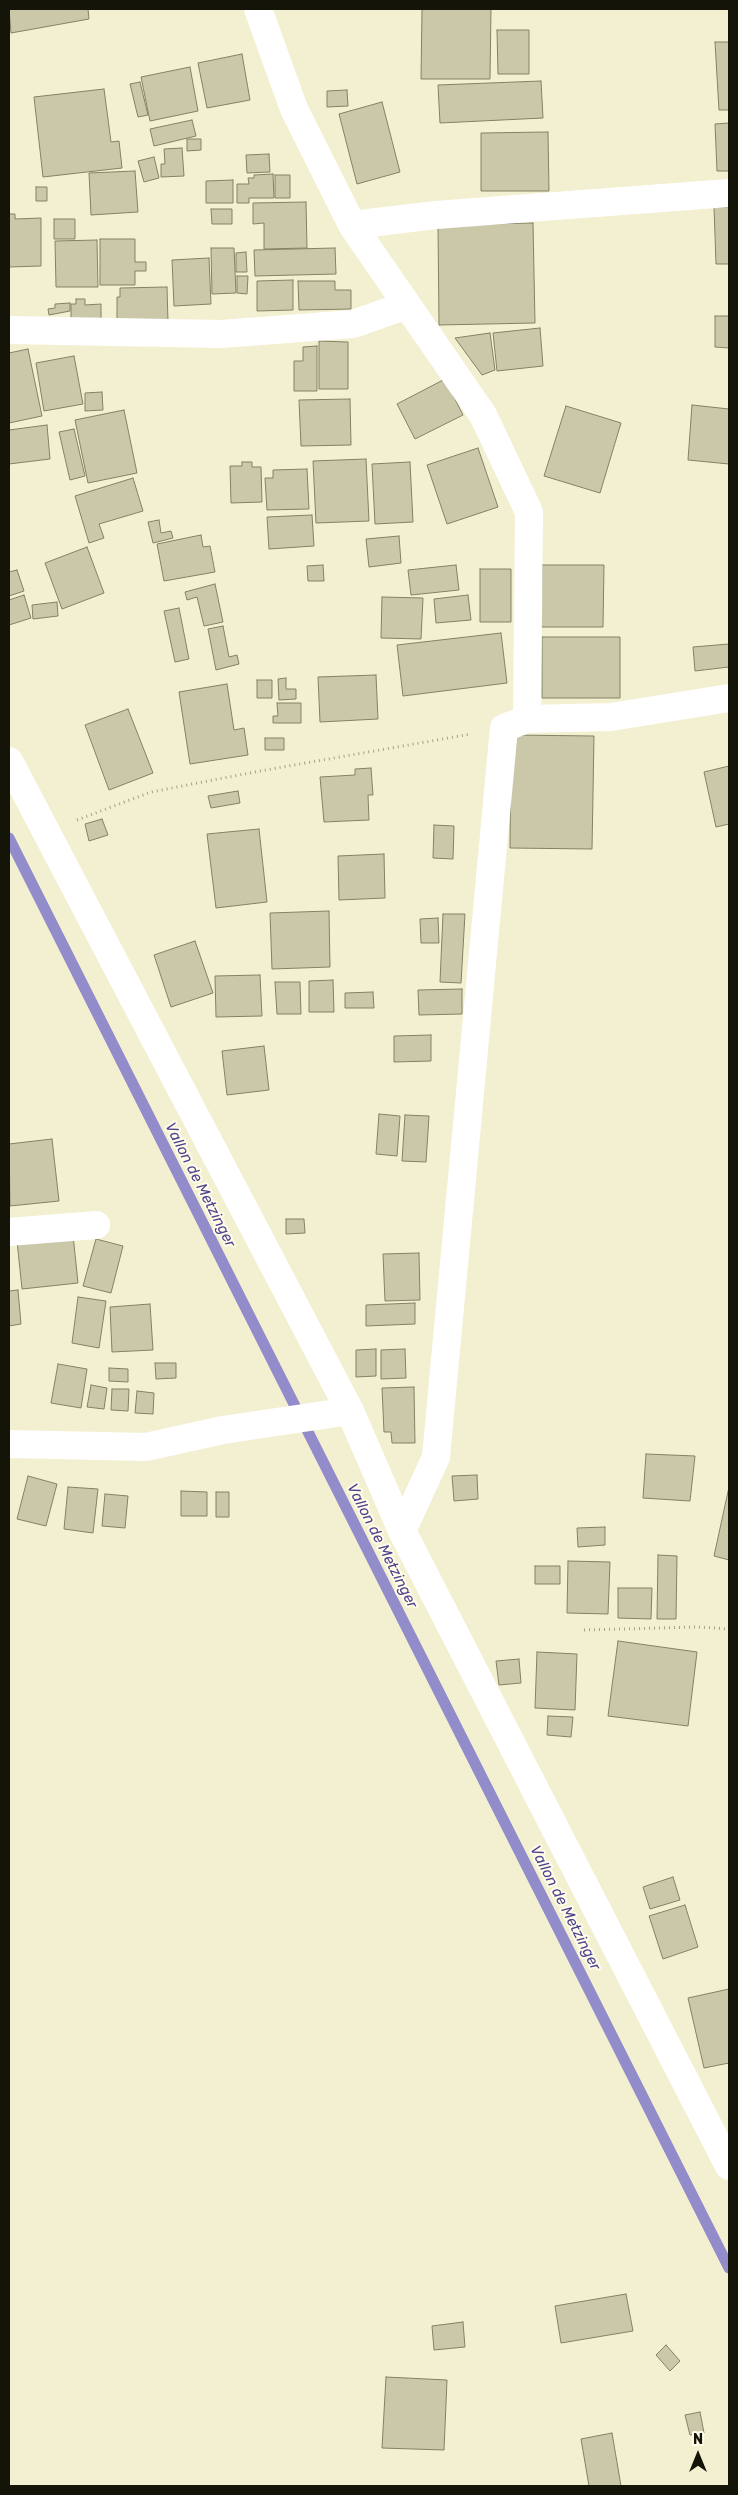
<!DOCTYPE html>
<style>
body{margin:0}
#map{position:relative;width:738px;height:2495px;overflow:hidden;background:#f3f0d1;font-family:Rubik,sans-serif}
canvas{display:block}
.frame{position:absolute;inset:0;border:10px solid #151409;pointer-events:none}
.north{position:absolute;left:673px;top:2430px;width:50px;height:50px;-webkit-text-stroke:4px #fffdea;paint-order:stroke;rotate:0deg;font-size:14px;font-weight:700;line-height:20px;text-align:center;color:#151409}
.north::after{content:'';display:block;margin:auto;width:18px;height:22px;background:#151409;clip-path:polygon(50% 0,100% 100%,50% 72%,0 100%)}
</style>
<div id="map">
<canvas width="738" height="2495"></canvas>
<div class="frame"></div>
<div class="north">N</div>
</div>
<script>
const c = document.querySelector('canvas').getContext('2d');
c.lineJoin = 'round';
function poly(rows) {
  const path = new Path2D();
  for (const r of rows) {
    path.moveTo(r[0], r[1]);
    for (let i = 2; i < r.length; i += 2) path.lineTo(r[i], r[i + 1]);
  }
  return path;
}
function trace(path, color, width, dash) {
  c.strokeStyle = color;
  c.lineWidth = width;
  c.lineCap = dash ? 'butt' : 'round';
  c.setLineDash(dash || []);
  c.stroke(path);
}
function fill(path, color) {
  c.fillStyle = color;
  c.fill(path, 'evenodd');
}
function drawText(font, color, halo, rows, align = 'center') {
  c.font = font + ' Rubik,sans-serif';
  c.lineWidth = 4;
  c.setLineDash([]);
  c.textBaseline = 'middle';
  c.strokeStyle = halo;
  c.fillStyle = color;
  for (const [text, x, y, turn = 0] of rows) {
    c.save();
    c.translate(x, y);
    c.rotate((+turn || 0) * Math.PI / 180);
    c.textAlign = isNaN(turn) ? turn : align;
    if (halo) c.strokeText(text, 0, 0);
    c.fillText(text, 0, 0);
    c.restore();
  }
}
const stream = poly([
 [9,838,729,2268]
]);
const building = poly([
 [9,9,88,9,89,19,11,33,9,9],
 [422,9,491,9,490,79,421,79,422,9],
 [497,30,529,30,529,74,498,74,497,30],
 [715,42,729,42,729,110,719,110,715,42],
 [242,54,250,100,207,108,198,63,242,54],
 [190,67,198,111,150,121,141,77,190,67],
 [541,81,543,118,440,123,438,85,541,81],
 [140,82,148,115,138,117,130,84,140,82],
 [104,89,111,142,119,141,122,168,43,177,34,97,104,89],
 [347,90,348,106,327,107,327,91,347,90],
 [382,102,400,172,357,184,339,114,382,102],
 [192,120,196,136,154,146,150,129,192,120],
 [729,123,729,171,717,171,715,124,729,123],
 [548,132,549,191,481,191,481,133,548,132],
 [187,139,201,139,201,150,187,151,187,139],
 [182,148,184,176,161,177,161,164,165,164,164,149,182,148],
 [269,154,270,172,247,173,246,155,269,154],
 [154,157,159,178,144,182,138,161,154,157],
 [135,171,138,212,91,215,89,173,135,171],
 [273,174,274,198,249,198,249,203,237,203,237,184,249,184,248,178,254,178,254,175,273,174],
 [275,175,290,175,290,198,275,198,275,175],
 [233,180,233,203,206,203,206,181,233,180],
 [36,187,47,187,47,201,36,201,36,187],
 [306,202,307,248,264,249,264,223,253,224,253,203,306,202],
 [714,207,729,207,729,264,716,264,714,207],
 [211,209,232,209,232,224,212,224,211,209],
 [9,214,15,214,15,219,41,218,41,266,9,267,9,214],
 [54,219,75,219,75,239,54,239,54,219],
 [533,223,535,323,439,325,438,225,533,223],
 [100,239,135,239,135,262,146,262,146,271,135,271,135,285,100,285,100,239],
 [97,240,98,287,56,287,55,241,97,240],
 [211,248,234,248,236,293,212,294,211,248],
 [335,248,336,274,255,276,254,250,335,248],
 [246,252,247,272,236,272,236,253,246,252],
 [209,258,211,304,174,306,172,260,209,258],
 [237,276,248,276,247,294,237,293,237,276],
 [293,280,293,310,257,311,257,281,293,280],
 [298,281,335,281,335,290,351,290,351,309,299,310,298,281],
 [167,287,168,322,117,322,117,297,120,297,120,288,167,287],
 [76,299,85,299,85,305,101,304,101,322,71,322,71,304,76,304,76,299],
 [70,303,70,311,49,315,48,309,55,308,55,304,70,303],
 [715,316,729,316,729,348,715,347,715,316],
 [540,328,543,366,497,371,493,333,540,328],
 [490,333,495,370,482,375,455,338,490,333],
 [319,341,348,342,348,389,319,389,319,341],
 [317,346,317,391,294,391,294,361,303,361,303,347,317,346],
 [28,349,42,416,9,423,9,353,28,349],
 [74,356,83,404,44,411,36,363,74,356],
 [445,379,463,415,415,439,397,404,445,379],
 [102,392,103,410,85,411,85,393,102,392],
 [350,399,351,445,301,446,299,400,350,399],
 [692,405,729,409,729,464,688,460,692,405],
 [566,406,621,423,600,493,544,476,566,406],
 [124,410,137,473,88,483,75,420,124,410],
 [47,425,50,459,9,464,9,430,47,425],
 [74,429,85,476,70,480,59,432,74,429],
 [478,448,498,507,447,524,427,465,478,448],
 [366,459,369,521,316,523,313,461,366,459],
 [242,462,252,462,252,467,261,467,262,502,231,503,230,466,242,466,242,462],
 [410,462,413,522,375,524,372,464,410,462],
 [307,469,309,509,267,510,265,478,273,478,273,470,307,469],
 [133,478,143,511,99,524,104,538,89,543,75,496,133,478],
 [312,515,314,546,269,549,267,517,312,515],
 [159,520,161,533,171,531,173,538,153,543,148,522,159,520],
 [201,535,203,547,210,546,215,572,164,581,157,544,201,535],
 [399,536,401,563,369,567,366,539,399,536],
 [87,547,104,593,62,609,45,563,87,547],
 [323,565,324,581,308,581,307,566,323,565],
 [456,565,459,590,411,595,408,570,456,565],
 [542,565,604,565,603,627,541,627,542,565],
 [480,569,511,569,511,622,480,622,480,569],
 [17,570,24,591,9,596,9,572,17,570],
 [215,584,223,622,204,626,197,597,187,600,185,592,215,584],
 [24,595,31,618,9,625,9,600,24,595],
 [468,595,471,620,436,623,434,599,468,595],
 [382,597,423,598,421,639,381,638,382,597],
 [57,602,58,616,33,619,32,605,57,602],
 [179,608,189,659,175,662,164,611,179,608],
 [223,626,229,657,237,655,239,664,216,670,208,629,223,626],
 [501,633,507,683,403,696,397,645,501,633],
 [542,637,620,637,620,698,542,698,542,637],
 [729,644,729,667,695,671,693,647,729,644],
 [376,675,378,719,320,722,318,677,376,675],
 [286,678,286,689,296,689,296,699,279,700,278,679,286,678],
 [257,680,272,680,272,698,257,698,257,680],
 [227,684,234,730,244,728,248,755,190,764,179,692,227,684],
 [277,703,301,703,301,723,273,723,273,716,278,716,277,703],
 [128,709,153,773,109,790,85,725,128,709],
 [511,735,594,736,592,849,510,848,511,735],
 [265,738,284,738,284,750,265,750,265,738],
 [729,766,729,824,716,827,704,772,729,766],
 [371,768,373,795,368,795,369,820,324,822,320,777,355,775,355,769,371,768],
 [238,791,240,803,211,808,208,796,238,791],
 [102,819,108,835,89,841,85,824,102,819],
 [434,825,454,826,453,859,433,858,434,825],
 [259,829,267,902,216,908,207,834,259,829],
 [384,854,385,898,339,900,338,856,384,854],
 [329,911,330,967,272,969,270,913,329,911],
 [443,914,465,914,461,983,440,982,443,914],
 [438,918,439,943,421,943,420,919,438,918],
 [195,941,213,993,171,1007,154,955,195,941],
 [260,975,262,1016,216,1017,215,976,260,975],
 [333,980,334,1012,309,1012,309,981,333,980],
 [275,982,300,982,301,1014,277,1014,275,982],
 [462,989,462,1014,419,1015,418,990,462,989],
 [373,992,374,1008,345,1008,345,993,373,992],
 [431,1035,431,1061,394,1062,394,1036,431,1035],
 [264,1046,269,1090,227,1095,222,1051,264,1046],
 [379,1114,400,1116,397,1156,376,1154,379,1114],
 [405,1115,429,1116,426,1162,402,1161,405,1115],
 [52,1139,59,1201,10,1206,9,1144,52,1139],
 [286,1219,304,1219,305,1233,286,1234,286,1219],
 [73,1235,78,1283,22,1289,17,1241,73,1235],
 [96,1239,123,1246,111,1293,83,1286,96,1239],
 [419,1253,420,1300,385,1301,383,1254,419,1253],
 [18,1290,21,1324,9,1326,9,1291,18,1290],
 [78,1297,106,1301,99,1348,72,1343,78,1297],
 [415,1303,415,1324,366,1326,366,1305,415,1303],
 [150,1304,153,1350,112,1352,110,1307,150,1304],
 [376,1349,376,1376,356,1377,356,1350,376,1349],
 [405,1349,406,1378,381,1379,381,1350,405,1349],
 [155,1363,176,1363,176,1378,156,1379,155,1363],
 [58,1364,87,1369,81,1408,51,1403,58,1364],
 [109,1368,128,1369,128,1382,109,1381,109,1368],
 [91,1385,107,1388,104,1409,87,1407,91,1385],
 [414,1387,415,1443,392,1443,391,1432,384,1432,382,1388,414,1387],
 [112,1389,129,1389,128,1411,111,1410,112,1389],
 [137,1391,154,1393,153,1414,135,1413,137,1391],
 [646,1454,695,1456,690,1501,643,1498,646,1454],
 [477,1475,478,1499,454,1501,452,1476,477,1475],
 [28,1476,57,1484,46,1526,17,1519,28,1476],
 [68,1487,98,1489,93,1533,64,1529,68,1487],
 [729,1487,729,1560,714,1556,729,1487],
 [181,1491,207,1492,207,1516,181,1516,181,1491],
 [216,1492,229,1492,229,1517,216,1517,216,1492],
 [105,1494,128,1496,125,1528,102,1526,105,1494],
 [605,1527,605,1545,578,1547,577,1528,605,1527],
 [658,1555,677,1556,676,1619,657,1619,658,1555],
 [568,1561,610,1562,608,1614,567,1613,568,1561],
 [535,1566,560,1566,560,1584,535,1584,535,1566],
 [618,1588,652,1588,651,1619,618,1618,618,1588],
 [618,1641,697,1652,688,1726,608,1716,618,1641],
 [537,1652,577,1654,575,1710,535,1708,537,1652],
 [519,1659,521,1683,499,1685,496,1661,519,1659],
 [548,1716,573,1717,571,1737,547,1735,548,1716],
 [673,1877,680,1900,650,1909,643,1887,673,1877],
 [685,1905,698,1947,663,1959,649,1916,685,1905],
 [729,1989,729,2063,704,2068,688,1998,729,1989],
 [626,2294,633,2331,561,2343,555,2306,626,2294],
 [463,2322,465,2347,434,2350,432,2326,463,2322],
 [666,2345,680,2361,670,2371,656,2355,666,2345],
 [386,2377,447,2380,444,2450,382,2448,386,2377],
 [700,2412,704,2433,690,2435,685,2415,700,2412],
 [612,2433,621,2486,589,2486,581,2439,612,2433]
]);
const path = poly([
 [77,820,151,792,260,771,471,734],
 [584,1630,697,1627,729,1629]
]);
const street = poly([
 [258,9,294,109,352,225,483,415,529,512,527,719,504,728,436,1457,402,1531],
 [352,225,436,215,729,193],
 [9,330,221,334,353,324,407,305],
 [527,719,611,717,729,698],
 [9,761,350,1411,402,1531,729,2166],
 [9,1232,96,1225],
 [9,1444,146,1447,223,1430,350,1411]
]);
const waterNames = [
 ["Vallon de Metzinger",200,1185,63],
 ["Vallon de Metzinger",382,1546,63],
 ["Vallon de Metzinger",565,1908,63]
];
trace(stream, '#928dca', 11);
fill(building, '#cbc8aa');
trace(building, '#838165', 1);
trace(path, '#a3a189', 3, [1, 4]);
trace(street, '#fff', 28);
drawText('italic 15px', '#4f438f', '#fffdea', waterNames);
</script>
